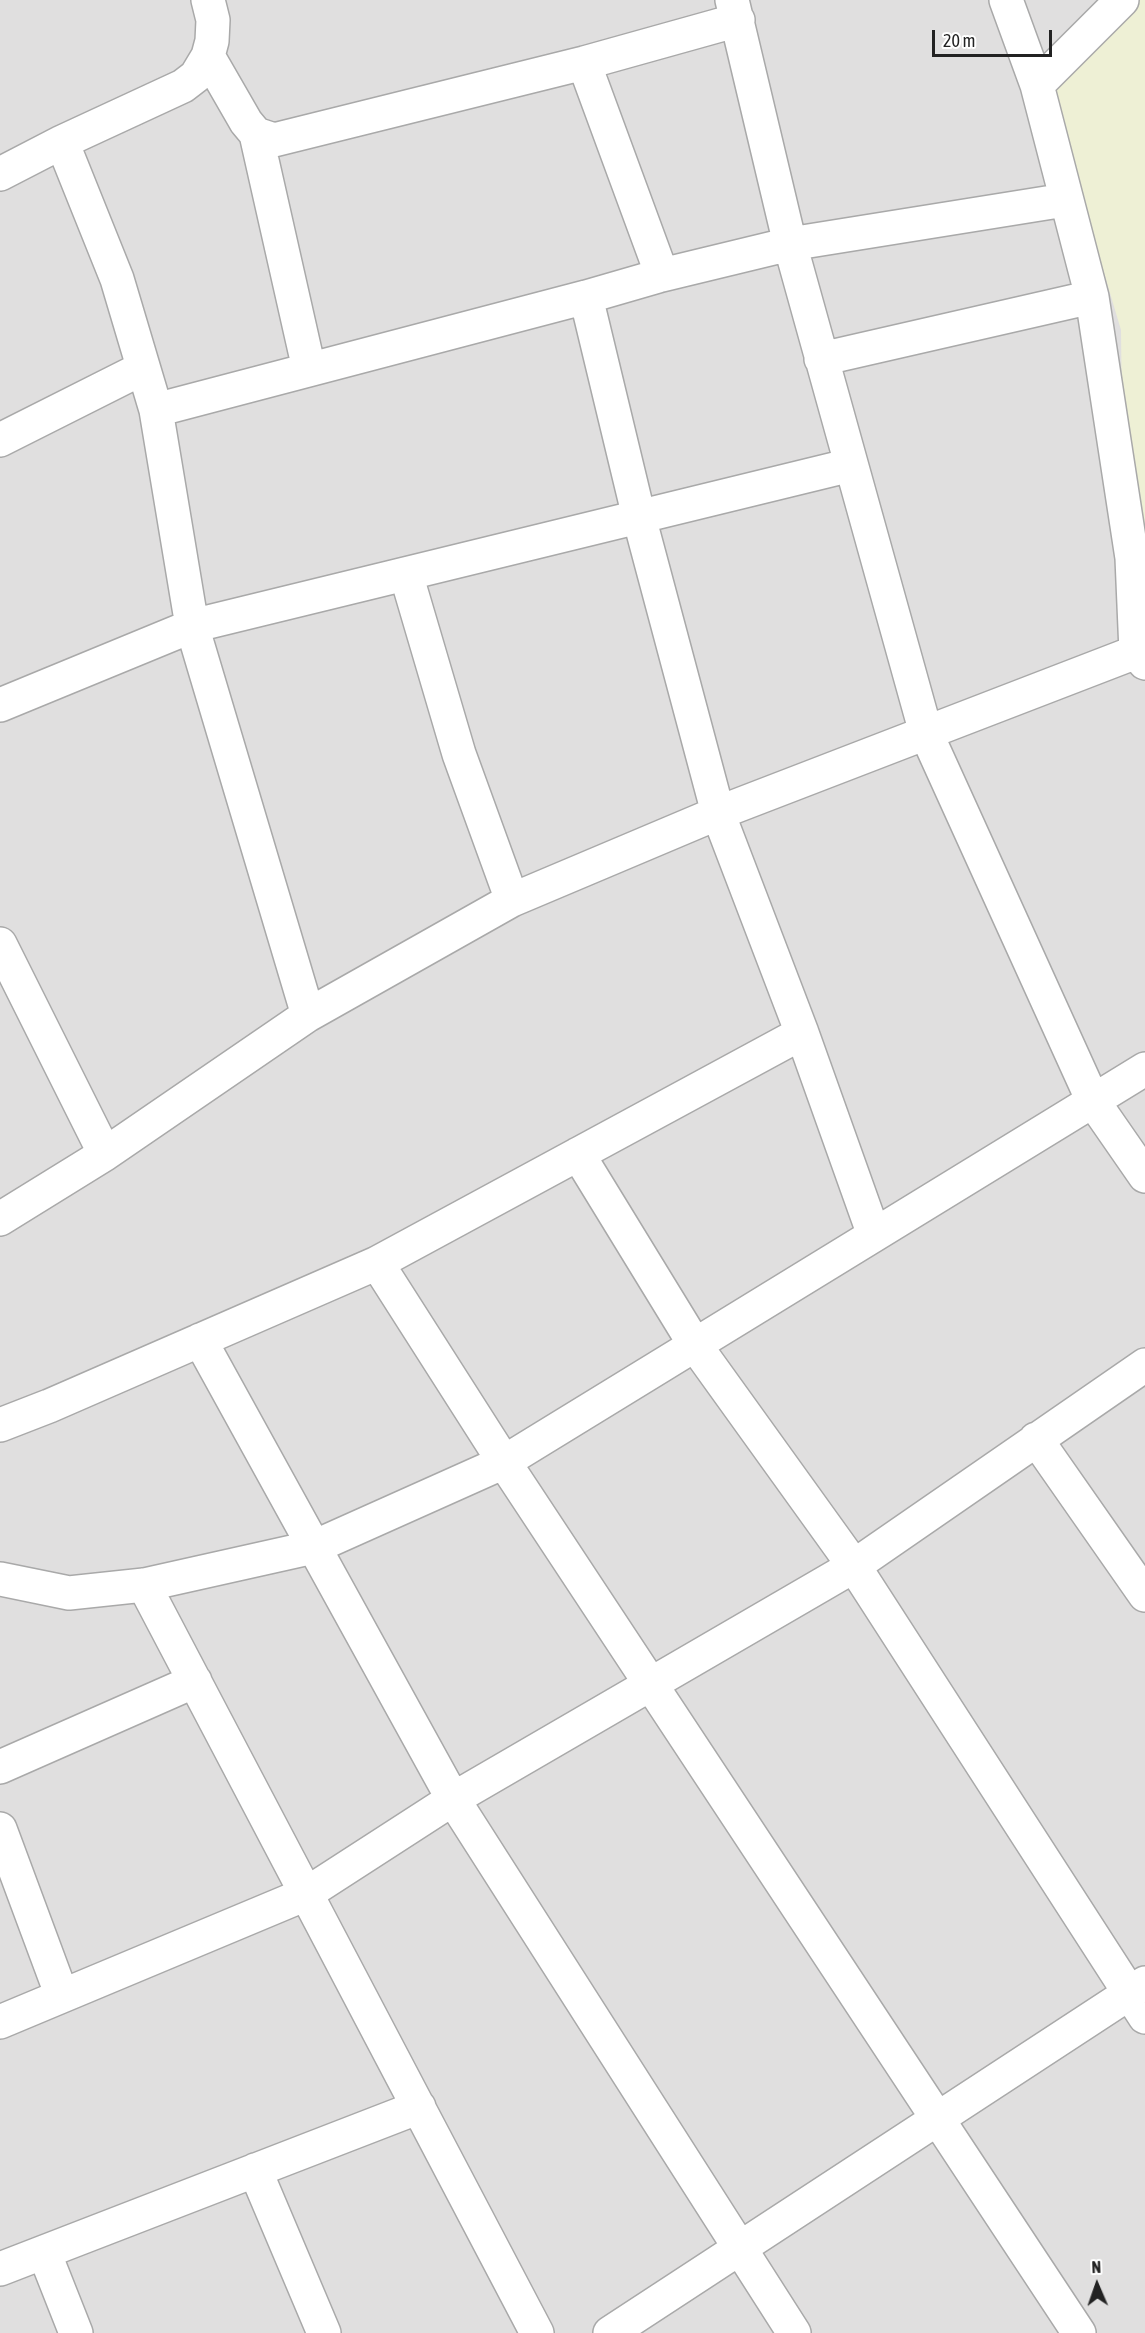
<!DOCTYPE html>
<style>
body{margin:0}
#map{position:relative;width:1145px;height:2333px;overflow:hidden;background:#f2efe9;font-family:"Asap Condensed",sans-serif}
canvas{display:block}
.north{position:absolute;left:1067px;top:2255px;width:60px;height:60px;-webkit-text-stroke:4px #fff;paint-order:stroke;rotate:358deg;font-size:16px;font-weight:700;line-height:24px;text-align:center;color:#222}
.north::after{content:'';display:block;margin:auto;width:21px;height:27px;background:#222;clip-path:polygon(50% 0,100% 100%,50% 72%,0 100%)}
.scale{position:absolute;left:932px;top:30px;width:120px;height:27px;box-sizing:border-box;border:3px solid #222;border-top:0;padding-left:8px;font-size:18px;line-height:21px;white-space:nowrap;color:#222;-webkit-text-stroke:4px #fff;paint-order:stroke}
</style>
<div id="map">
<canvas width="1145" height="2333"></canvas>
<div class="north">N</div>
<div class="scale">20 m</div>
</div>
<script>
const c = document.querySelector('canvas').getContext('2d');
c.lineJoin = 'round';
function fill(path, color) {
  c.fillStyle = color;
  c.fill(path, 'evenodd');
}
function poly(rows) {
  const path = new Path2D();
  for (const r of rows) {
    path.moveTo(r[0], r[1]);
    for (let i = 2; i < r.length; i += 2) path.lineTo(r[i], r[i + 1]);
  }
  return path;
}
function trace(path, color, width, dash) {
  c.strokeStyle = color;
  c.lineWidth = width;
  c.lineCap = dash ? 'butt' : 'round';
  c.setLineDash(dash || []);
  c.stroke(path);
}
const residential = poly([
 [0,0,1145,0,1145,2333,0,2333]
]);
const farmland = poly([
 [1139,0,1145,0,1145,563,1122,418,1121,330,1051,95]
]);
const minor = poly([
 [732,0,790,244,926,733,1093,1101,1145,1176],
 [1006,0,1037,85,1092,297,1132,558,1136,652,1145,663],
 [208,56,246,122,256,134,274,140,584,63,738,20],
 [584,63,662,275],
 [1037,85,1122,0],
 [256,134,309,369],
 [62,142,117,279,156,410,192,626,308,1015],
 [0,174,62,142,183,86,196,76,208,56,212,41,213,20,208,0],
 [586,297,639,517,718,813,802,1033,874,1235],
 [821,359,1092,297],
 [156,410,586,297,662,275,790,244,1065,200],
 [0,440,143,368],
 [406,574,459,754,512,900],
 [0,705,192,626,851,465],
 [0,944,105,1154],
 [578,1154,695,1345,854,1566,1145,2017],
 [0,1219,105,1154,308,1015,512,900,718,813,1136,652],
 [377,1263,504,1462,1079,2333],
 [200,1340,453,1799,794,2333],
 [0,1425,49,1406,377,1263,802,1033],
 [1036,1439,1145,1595],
 [0,1579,69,1593,144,1585,314,1547,504,1462,1145,1069],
 [144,1585,537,2333],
 [0,1767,195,1681],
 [0,1829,62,1996],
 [0,2022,306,1894,453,1799,854,1566,1145,1365],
 [255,2170,324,2333],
 [44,2252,76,2333],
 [0,2269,419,2107],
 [610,2333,1145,1983]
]);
fill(residential, '#e0dfdf');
fill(farmland, '#eef0d5');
trace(minor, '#a9a9a9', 36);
trace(minor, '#fff', 33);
</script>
